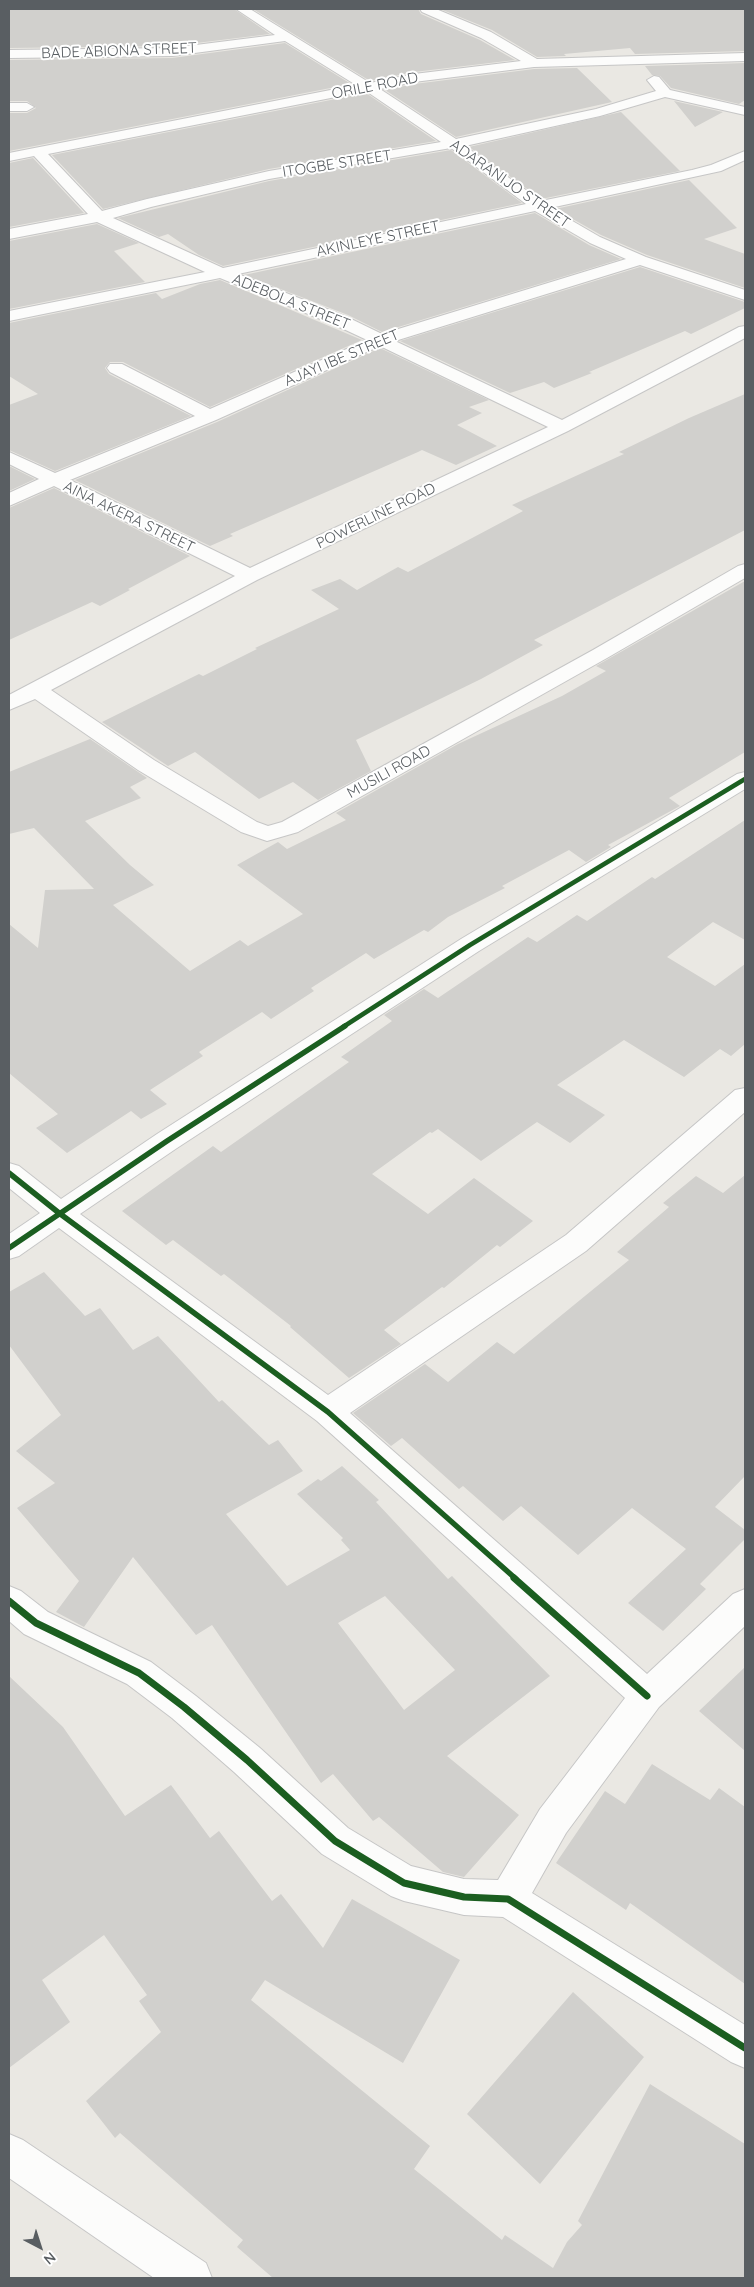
<!DOCTYPE html>
<style>
body{margin:0}
#map{position:relative;width:754px;height:2287px;overflow:hidden;background:#eae8e3;font-family:Quicksand,sans-serif}
canvas{display:block}
.frame{position:absolute;inset:0;border:10px solid #595e62;pointer-events:none}
.north{position:absolute;left:15px;top:2222px;width:50px;height:50px;-webkit-text-stroke:4px #fff;paint-order:stroke;rotate:140deg;font-size:14px;font-weight:700;line-height:20px;text-align:center;color:#595e62}
.north::after{content:'';display:block;margin:auto;width:18px;height:22px;background:#595e62;clip-path:polygon(50% 0,100% 100%,50% 72%,0 100%)}
</style>
<div id="map">
<canvas width="754" height="2287"></canvas>
<div class="frame"></div>
<div class="north">N</div>
</div>
<script>
const c = document.querySelector('canvas').getContext('2d');
c.lineJoin = 'round';
function fill(path, color) {
  c.fillStyle = color;
  c.fill(path, 'evenodd');
}
function poly(rows) {
  const path = new Path2D();
  for (const r of rows) {
    path.moveTo(r[0], r[1]);
    for (let i = 2; i < r.length; i += 2) path.lineTo(r[i], r[i + 1]);
  }
  return path;
}
function trace(path, color, width, dash) {
  c.strokeStyle = color;
  c.lineWidth = width;
  c.lineCap = dash ? 'butt' : 'round';
  c.setLineDash(dash || []);
  c.stroke(path);
}
function drawText(font, color, halo, rows, align = 'center') {
  c.font = font + ' Quicksand,sans-serif';
  c.lineWidth = 4;
  c.setLineDash([]);
  c.textBaseline = 'middle';
  c.strokeStyle = halo;
  c.fillStyle = color;
  for (const [text, x, y, turn = 0] of rows) {
    c.save();
    c.translate(x, y);
    c.rotate((+turn || 0) * Math.PI / 180);
    c.textAlign = isNaN(turn) ? turn : align;
    if (halo) c.strokeText(text, 0, 0);
    c.fillText(text, 0, 0);
    c.restore();
  }
}
const building = poly([
 [9,9,234,9,270,34,172,46,9,48],
 [253,9,418,9,421,14,480,40,515,60,414,72,370,81],
 [440,9,745,9,745,51,635,54,630,48,564,54,566,56,537,57,492,30],
 [285,43,351,84,9,151,9,113,27,113,36,108,27,101,9,101,9,60,172,58],
 [745,63,745,100,739,104,671,88,660,76,652,75,645,66],
 [577,68,612,102,456,137,385,90,414,84,534,69],
 [366,93,436,141,269,169,103,209,52,155],
 [674,101,723,112,695,127],
 [621,112,680,171,541,199,469,147],
 [451,150,522,203,223,266,199,255,168,234,159,237,118,218,269,181],
 [33,158,84,213,9,227,9,163],
 [689,180,737,228,704,239,745,254,745,288,647,255,601,235,555,209],
 [535,213,589,245,621,259,382,332,348,315,244,275],
 [97,224,139,243,114,251,145,282,9,309,9,241],
 [640,267,745,302,745,308,691,334,685,331,589,372,592,373,554,388,544,382,510,393,400,341],
 [220,280,362,340,210,407,123,362,110,362,105,368,109,374,191,416,55,471,9,450,9,405,38,394,9,376,9,323,156,293,162,299,200,284],
 [380,348,489,400,469,407,482,413,457,425,497,446,456,465,422,450,418,452,230,534,233,536,210,546,75,480,217,422],
 [745,394,745,530,534,640,543,645,481,679,356,740,371,771,318,800,293,782,259,799,195,752,168,766,102,722,199,674,203,676,257,649,255,648,339,609,311,590,340,579,357,590,398,567,408,572,523,511,512,505,624,454,619,452,689,418],
 [9,466,35,479,9,491],
 [54,488,190,556,128,589,130,590,100,606,92,602,9,640,9,508],
 [745,581,745,752,669,798,680,806,608,845,611,847,586,862,569,850,502,886,505,888,448,917,428,932,424,930,374,959,366,953,311,988,314,991,271,1019,262,1012,199,1052,203,1056,150,1090,167,1104,141,1119,131,1111,67,1153,36,1128,58,1114,9,1073,9,924,38,948,45,890,94,889,34,828,9,834,9,772,90,739,147,778,130,787,141,798,85,821,130,865,154,885,113,905,190,971,240,940,248,946,303,914,237,865,278,842,287,849,346,820,336,813,458,744,562,696,606,671,596,666],
 [745,820,745,940,713,922,667,957,715,986,745,964,745,1044,731,1056,720,1049,684,1077,624,1040,557,1085,605,1115,570,1143,537,1122,481,1161,438,1129,432,1133,430,1132,372,1174,428,1214,474,1178,533,1221,500,1247,497,1245,444,1288,442,1287,384,1330,401,1344,349,1378,290,1327,291,1326,224,1274,221,1276,173,1240,166,1245,122,1211,213,1146,221,1152,349,1062,341,1057,392,1021,384,1015,424,989,438,998,528,937,537,942,577,915,587,921,652,877,655,879],
 [745,1175,745,1476,715,1507,745,1530,745,1539,700,1584,706,1589,663,1631,628,1603,686,1549,632,1508,578,1555,521,1506,503,1521,463,1486,459,1489,402,1438,391,1446,353,1413,425,1364,448,1382,497,1342,514,1354,629,1260,617,1252,669,1207,663,1203,696,1176,723,1193],
 [44,1272,85,1316,100,1308,133,1350,158,1336,219,1402,222,1400,269,1445,278,1440,303,1471,226,1514,287,1586,350,1550,341,1540,343,1538,297,1494,318,1479,321,1481,342,1466,379,1500,376,1502,448,1579,452,1576,550,1676,447,1756,519,1815,464,1877,443,1872,379,1817,373,1821,333,1774,321,1783,212,1625,196,1635,133,1557,84,1627,56,1612,79,1581,17,1508,55,1483,16,1451,61,1415,9,1345,9,1292],
 [385,1596,455,1670,404,1710,338,1623],
 [745,1667,745,1751,699,1711],
 [9,1676,63,1727,125,1816,171,1785,210,1838,219,1831,272,1901,281,1894,323,1948,352,1899,460,1960,403,2063,265,1980,251,2000,430,2146,414,2169,502,2240,505,2235,553,2268,567,2242,582,2225,578,2221,650,2084,745,2144,745,2278,273,2278,237,2247,243,2240,120,2133,115,2138,86,2101,161,2032,139,2001,147,1995,104,1935,42,1980,70,2022,9,2068],
 [652,1764,710,1800,719,1788,745,1807,745,1984,630,1903,626,1910,556,1863,605,1791,625,1804],
 [573,1992,644,2057,540,2184,467,2114]
]);
const minor = poly([
 [236,9,250,9,370,83,414,74,521,61,481,38,422,12,420,9,436,9,491,32,537,59,745,53,745,61,534,67,414,82,380,89,456,139,596,109,656,91,647,80,654,76,659,77,670,90,745,107,745,115,665,97,600,116,465,146,541,201,692,170,711,165,745,151,745,160,721,171,550,208,600,237,646,257,745,290,745,300,640,265,395,341,562,420,739,327,745,326,745,338,568,431,257,580,51,690,154,760,257,822,268,826,282,822,593,650,738,566,745,564,745,578,607,658,298,832,267,841,241,832,138,770,35,699,9,710,9,695,235,576,54,486,9,506,9,493,39,479,9,464,9,452,55,473,195,416,110,372,107,368,110,364,122,364,210,409,367,340,335,325,220,278,9,321,9,311,205,272,97,222,9,239,9,229,88,214,34,156,9,161,9,153,356,85,285,41,172,56,9,58,9,50,172,48,275,35,236,9],
 [366,91,441,142,269,171,147,199,102,211,48,154,366,91],
 [451,148,526,204,223,268,113,218,151,207,269,179,451,148],
 [535,211,590,243,626,259,382,334,347,317,238,274,535,211],
 [380,346,548,427,250,568,70,480,216,420,380,346],
 [9,103,27,103,34,107,27,111,9,111,9,103],
 [745,772,745,789,479,951,177,1148,80,1214,328,1395,566,1235,735,1090,745,1088,745,1112,586,1251,350,1413,647,1674,733,1594,745,1589,745,1626,659,1707,566,1833,532,1893,745,2025,745,2068,731,2062,503,1917,464,1915,404,1901,391,1896,322,1854,234,1772,172,1718,127,1684,24,1634,9,1621,9,1586,21,1591,48,1612,151,1662,196,1696,260,1748,348,1828,411,1866,464,1879,498,1880,540,1809,625,1698,317,1421,59,1228,19,1256,9,1259,9,1234,40,1213,9,1188,9,1163,19,1166,61,1199,157,1134,461,939,737,774,745,772],
 [9,2134,23,2140,206,2263,212,2278,154,2278,9,2178,9,2134]
]);
const cyclewayFar2 = poly([
 [343,1027,470,945,745,779]
]);
const cyclewayFar1 = poly([
 [9,1173,59,1213,328,1412,516,1579],
 [9,1248,167,1141,345,1026]
]);
const cycleway = poly([
 [514,1578,647,1696],
 [9,1601,36,1623,139,1673,184,1707,247,1760,335,1841,404,1883,464,1897,508,1899,745,2048]
]);
const farStreetnames = [
 ["BADE ABIONA STREET",119,51,-2],
 ["ORILE ROAD",375,86,-11],
 ["ITOGBE STREET",337,164,-9],
 ["ADARANIJO STREET",510,184,35],
 ["AKINLEYE STREET",378,239,-12],
 ["ADEBOLA STREET",291,302,22],
 ["AJAYI IBE STREET",342,358,-23],
 ["POWERLINE ROAD",376,516,-26],
 ["AINA AKERA STREET",129,517,26],
 ["MUSILI ROAD",389,772,-29]
];
fill(building, '#d1d0cd');
trace(minor, '#c6c6c6', 2);
fill(minor, '#fcfcfb');
trace(cyclewayFar2, '#1b5e20', 4.5);
trace(cyclewayFar1, '#1b5e20', 5.5);
trace(cycleway, '#1b5e20', 7);
drawText('15px', '#595e62', '#fff', farStreetnames);
</script>
